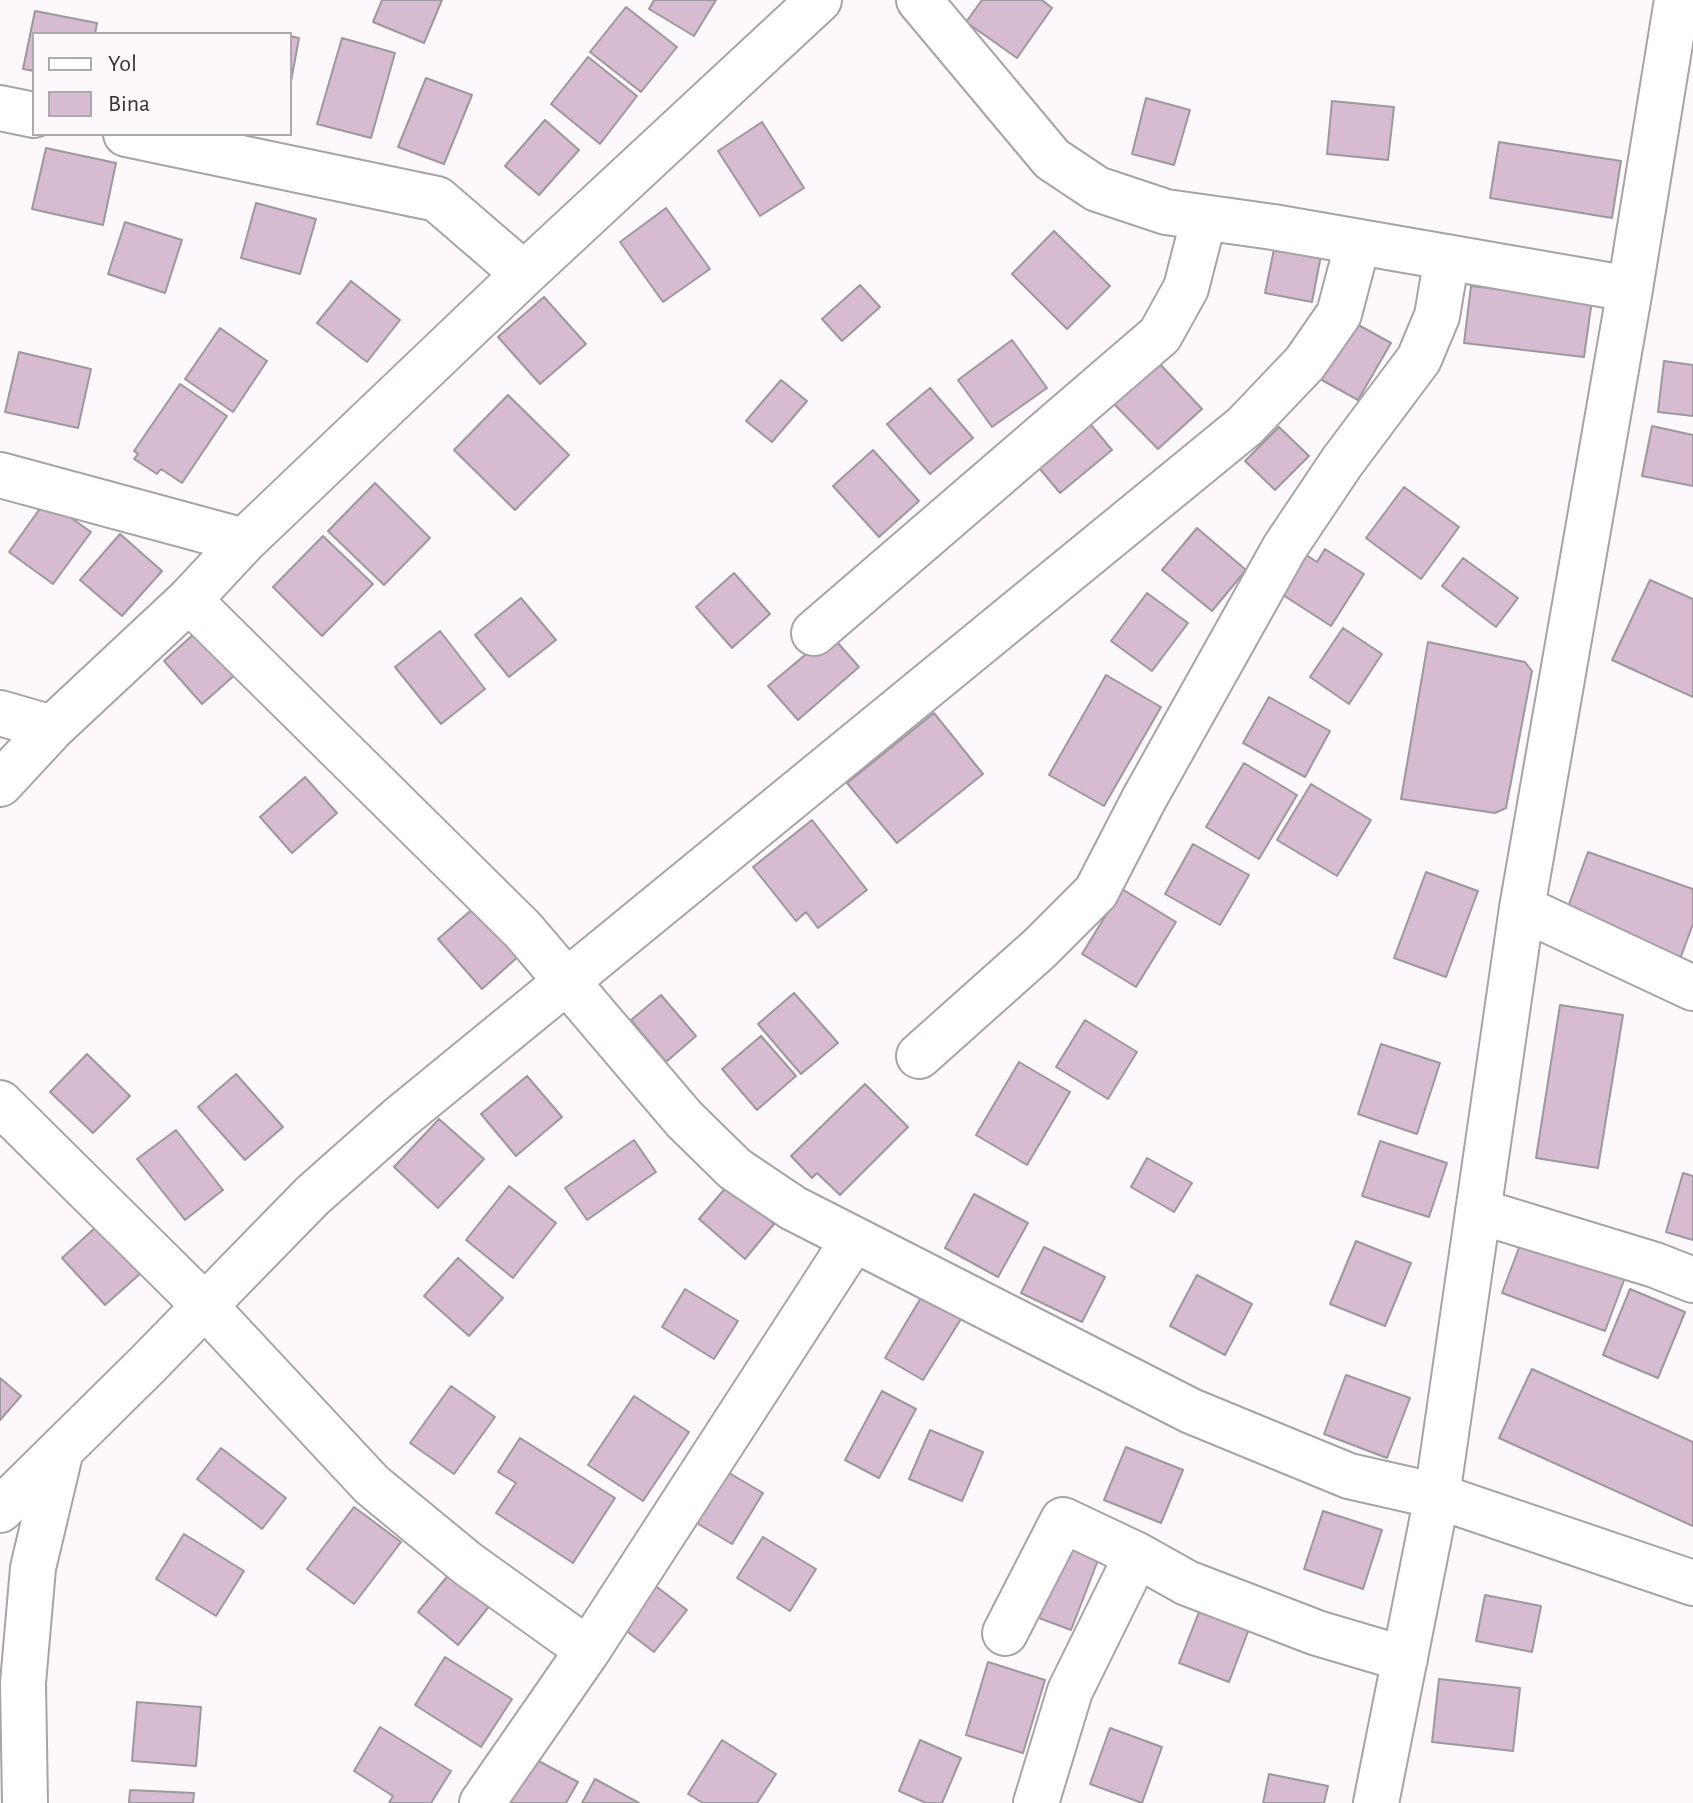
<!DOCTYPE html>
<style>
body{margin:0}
#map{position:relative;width:1693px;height:1803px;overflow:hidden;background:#fdf8fc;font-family:"Alegreya Sans",sans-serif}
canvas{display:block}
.legend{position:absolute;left:32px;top:32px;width:260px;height:104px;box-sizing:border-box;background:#fdf8fc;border:2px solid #ada9ac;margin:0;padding:10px 14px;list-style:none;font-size:24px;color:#353335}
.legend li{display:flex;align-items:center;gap:16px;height:40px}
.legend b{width:40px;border:2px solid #ada9ac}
</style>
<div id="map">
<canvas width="1693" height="1803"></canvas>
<ul class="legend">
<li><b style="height:10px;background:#fff"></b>Yol</li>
<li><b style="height:22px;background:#d7bbd0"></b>Bina</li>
</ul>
</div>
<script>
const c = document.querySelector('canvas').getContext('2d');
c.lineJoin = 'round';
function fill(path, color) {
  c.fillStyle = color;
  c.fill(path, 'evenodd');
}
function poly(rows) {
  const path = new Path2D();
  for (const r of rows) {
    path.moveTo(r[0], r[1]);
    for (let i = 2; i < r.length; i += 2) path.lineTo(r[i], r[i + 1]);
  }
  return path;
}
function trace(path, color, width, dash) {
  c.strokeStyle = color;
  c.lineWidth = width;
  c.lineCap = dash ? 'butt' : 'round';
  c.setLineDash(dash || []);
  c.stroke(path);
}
const building = poly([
 [382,0,442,0,424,43,373,22,382,0],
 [654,0,716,0,694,36,649,9,654,0],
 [982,0,1042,0,1052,8,1017,58,966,22,982,0],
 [626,7,677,47,641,92,590,52,626,7],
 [35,11,97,23,95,34,34,34,34,71,23,69,35,11],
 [290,36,299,38,290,87,290,36],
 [342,38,395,53,371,138,317,124,342,38],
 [588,57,637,96,600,144,551,104,588,57],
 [426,78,472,95,444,164,398,147,426,78],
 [1146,98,1190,110,1174,165,1132,154,1146,98],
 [1332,101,1394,107,1388,160,1327,154,1332,101],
 [545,120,579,150,539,195,505,166,545,120],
 [762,122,804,188,760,216,718,151,762,122],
 [1499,142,1621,161,1612,218,1490,198,1499,142],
 [46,148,116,163,103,225,32,209,46,148],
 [256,203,316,219,300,274,241,258,256,203],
 [666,208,710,269,663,302,620,242,666,208],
 [125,222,182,240,165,293,108,274,125,222],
 [1278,230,1324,240,1312,302,1265,293,1278,230],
 [1054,231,1110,286,1067,329,1012,274,1054,231],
 [351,281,400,320,367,362,317,323,351,281],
 [860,285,880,307,842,341,822,319,860,285],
 [1471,286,1592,300,1584,357,1464,343,1471,286],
 [544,297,586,344,540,384,498,337,544,297],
 [1344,317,1391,343,1358,400,1311,374,1344,317],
 [220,328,267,361,233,412,185,379,220,328],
 [1012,340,1047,388,992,427,958,380,1012,340],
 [19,352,91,369,78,428,5,412,19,352],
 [1157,361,1202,409,1158,449,1113,403,1157,361],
 [1664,361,1693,365,1693,416,1658,412,1664,361],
 [781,380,807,401,772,442,746,421,781,380],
 [180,384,227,416,182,483,161,469,157,474,134,459,138,454,134,451,180,384],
 [930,388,973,438,930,474,887,424,930,388],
 [508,395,569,455,515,510,454,450,508,395],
 [1081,413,1112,450,1060,493,1029,456,1081,413],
 [1652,426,1693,435,1693,486,1642,476,1652,426],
 [1279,427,1309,456,1275,490,1245,461,1279,427],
 [873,450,919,501,879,537,833,486,873,450],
 [375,483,430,538,384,585,328,531,375,483],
 [1404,487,1459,527,1421,579,1366,538,1404,487],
 [46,500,91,532,53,584,9,552,46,500],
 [1197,528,1246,570,1212,611,1162,570,1197,528],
 [120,534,162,571,122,616,80,580,120,534],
 [323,536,373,584,322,636,273,587,323,536],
 [1297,549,1317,562,1325,549,1364,574,1331,626,1272,588,1297,549],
 [1463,558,1518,598,1496,627,1442,586,1463,558],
 [734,573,770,614,732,648,696,607,734,573],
 [1650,580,1693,599,1693,697,1612,660,1650,580],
 [1147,593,1188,623,1152,671,1111,641,1147,593],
 [521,598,556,640,509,677,475,635,521,598],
 [206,623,245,666,202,704,164,661,206,623],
 [1343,628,1382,654,1349,704,1310,677,1343,628],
 [440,631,485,689,441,724,395,667,440,631],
 [830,634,859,667,798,720,768,686,830,634],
 [1428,642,1525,662,1532,671,1506,808,1495,813,1401,799,1428,642],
 [1106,675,1161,707,1104,806,1049,775,1106,675],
 [1269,697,1330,731,1305,777,1243,743,1269,697],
 [934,713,983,774,897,843,847,783,934,713],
 [1244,763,1297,795,1259,859,1206,827,1244,763],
 [305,777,337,813,292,853,260,817,305,777],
 [1311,784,1371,820,1337,876,1277,840,1311,784],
 [812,820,867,890,818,928,806,912,796,921,753,867,812,820],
 [1193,844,1249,875,1220,925,1165,894,1193,844],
 [1588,852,1693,889,1693,924,1680,959,1564,918,1588,852],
 [1426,872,1478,891,1446,977,1394,958,1426,872],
 [1122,889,1176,922,1136,987,1082,954,1122,889],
 [476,906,520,955,482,989,438,939,476,906],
 [794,993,838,1043,801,1074,758,1024,794,993],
 [661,995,696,1036,666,1062,631,1020,661,995],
 [1560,1005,1623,1015,1598,1168,1536,1158,1560,1005],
 [1085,1020,1137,1052,1108,1099,1056,1067,1085,1020],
 [761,1036,796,1076,757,1110,722,1069,761,1036],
 [1381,1044,1440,1063,1417,1134,1358,1114,1381,1044],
 [87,1054,130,1096,93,1133,50,1092,87,1054],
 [1019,1062,1070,1092,1027,1165,976,1135,1019,1062],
 [236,1074,283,1127,245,1160,198,1107,236,1074],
 [527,1076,562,1117,516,1156,481,1114,527,1076],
 [865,1084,908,1127,840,1195,817,1173,812,1178,791,1156,865,1084],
 [439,1119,484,1159,438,1208,394,1167,439,1119],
 [176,1130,223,1190,185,1220,137,1159,176,1130],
 [634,1140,656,1172,587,1220,565,1188,634,1140],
 [1380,1141,1447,1163,1429,1217,1362,1196,1380,1141],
 [1147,1158,1192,1183,1174,1212,1131,1187,1147,1158],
 [1683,1173,1693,1176,1693,1240,1666,1232,1683,1173],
 [728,1185,774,1224,745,1259,699,1219,728,1185],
 [509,1186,556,1223,513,1278,466,1240,509,1186],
 [974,1194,1028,1223,998,1277,945,1248,974,1194],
 [97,1226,141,1273,105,1305,62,1258,97,1226],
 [1523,1237,1626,1275,1605,1331,1502,1293,1523,1237],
 [1356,1241,1411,1263,1385,1326,1330,1304,1356,1241],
 [1044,1247,1105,1277,1082,1322,1021,1293,1044,1247],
 [458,1258,503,1298,469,1336,424,1296,458,1258],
 [1197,1275,1252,1304,1225,1355,1170,1326,1197,1275],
 [685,1289,738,1321,714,1359,662,1327,685,1289],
 [1630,1289,1685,1312,1658,1378,1603,1355,1630,1289],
 [922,1296,961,1319,923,1380,885,1358,922,1296],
 [1532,1369,1693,1442,1693,1526,1499,1438,1532,1369],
 [1346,1375,1410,1398,1387,1458,1324,1434,1346,1375],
 [0,1378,21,1396,0,1420,0,1378],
 [451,1386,495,1417,454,1474,410,1443,451,1386],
 [882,1391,916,1409,879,1478,845,1460,882,1391],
 [634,1396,689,1432,643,1501,588,1465,634,1396],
 [930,1430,983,1452,962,1501,909,1479,930,1430],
 [520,1438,615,1498,573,1563,496,1513,516,1483,498,1472,520,1438],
 [1126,1447,1183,1470,1161,1523,1104,1500,1126,1447],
 [221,1448,286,1498,262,1529,197,1479,221,1448],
 [714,1464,763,1493,732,1544,683,1515,714,1464],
 [354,1507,401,1542,354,1604,307,1569,354,1507],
 [1323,1511,1382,1530,1363,1589,1304,1569,1323,1511],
 [184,1534,244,1571,216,1616,156,1579,184,1534],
 [763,1537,816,1569,790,1611,737,1578,763,1537],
 [1069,1543,1100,1555,1071,1630,1039,1618,1069,1543],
 [455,1567,495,1599,458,1645,418,1612,455,1567],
 [644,1577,687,1610,654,1652,611,1619,644,1577],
 [1485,1595,1541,1606,1532,1652,1476,1641,1485,1595],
 [1203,1602,1252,1621,1229,1682,1179,1663,1203,1602],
 [445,1657,512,1699,481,1747,415,1705,445,1657],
 [988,1662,1045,1680,1023,1753,966,1735,988,1662],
 [1439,1679,1520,1688,1513,1751,1432,1742,1439,1679],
 [137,1702,201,1707,196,1766,132,1761,137,1702],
 [380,1727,451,1771,431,1803,389,1803,393,1796,354,1771,380,1727],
 [1110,1728,1162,1747,1142,1803,1090,1784,1110,1728],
 [722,1740,776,1774,757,1803,703,1803,688,1794,722,1740],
 [920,1740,961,1758,942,1803,926,1803,899,1791,920,1740],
 [529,1756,578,1782,566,1803,504,1803,529,1756],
 [1269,1774,1328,1786,1324,1803,1263,1803,1269,1774],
 [595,1779,639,1803,582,1803,595,1779],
 [130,1790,194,1793,193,1803,129,1803,130,1790]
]);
const minor = poly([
 [919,0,1052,159,1097,189,1166,212,1273,227,1630,289],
 [0,108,34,115],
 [126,134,437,199,524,274],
 [0,475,244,541],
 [189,600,523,930,684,1119,735,1169,793,1208,1191,1411,1349,1476,1437,1496,1693,1583],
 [814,633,1160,335,1186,288,1204,218],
 [0,713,52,728],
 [0,784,52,728,189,600,244,541,524,274,819,0],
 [1522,908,1693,988],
 [919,1056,1040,948,1096,892,1144,799,1285,547,1342,462,1419,359,1437,316,1447,257],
 [0,1103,205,1306,372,1485,468,1564,588,1650],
 [1478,1211,1655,1265,1693,1280],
 [0,1510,147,1365,312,1196,401,1117,1245,426,1305,363,1339,314,1358,242],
 [1005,1633,1063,1520,1137,1555,1187,1583,1317,1633,1405,1659],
 [25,1803,23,1683,33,1568,61,1450],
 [482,1803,588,1650,854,1239],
 [1036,1803,1070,1691,1137,1555],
 [1376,1803,1437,1496,1522,908,1630,289,1677,0]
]);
fill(building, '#d7bbd0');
trace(building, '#9c989b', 2);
trace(minor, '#a7a3a6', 48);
trace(minor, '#fff', 44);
</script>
